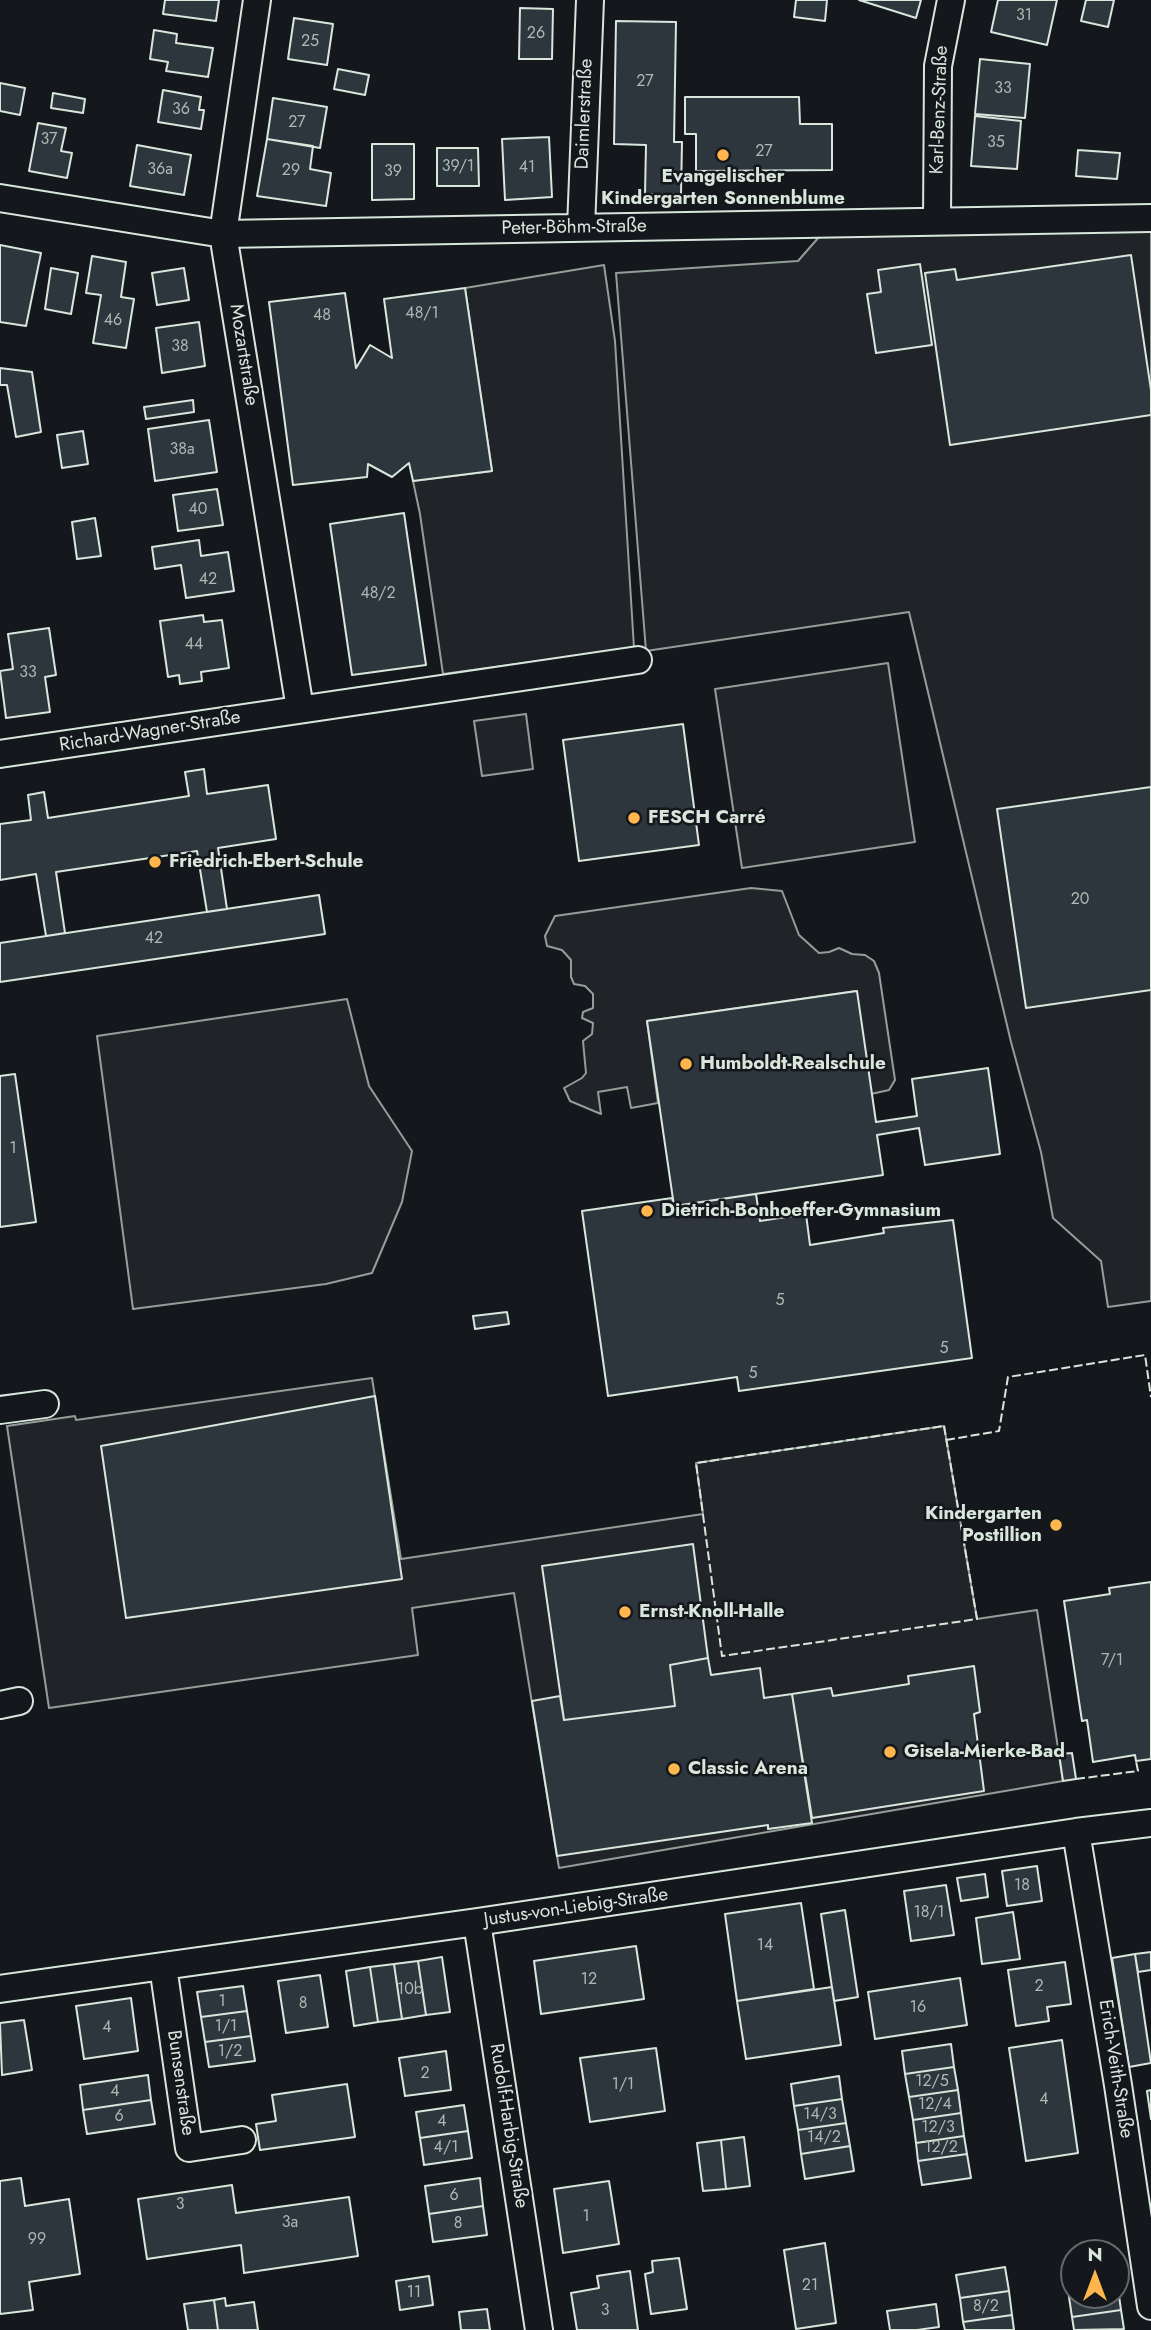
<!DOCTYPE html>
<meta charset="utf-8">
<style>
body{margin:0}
#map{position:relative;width:1151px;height:2330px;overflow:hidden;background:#14181c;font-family:Jost,sans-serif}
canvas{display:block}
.north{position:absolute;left:1060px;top:2239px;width:70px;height:70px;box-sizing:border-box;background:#14181c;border:2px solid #626a69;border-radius:50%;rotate:0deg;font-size:19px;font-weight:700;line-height:28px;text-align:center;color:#d8e6dc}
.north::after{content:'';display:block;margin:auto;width:24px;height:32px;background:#ffb74d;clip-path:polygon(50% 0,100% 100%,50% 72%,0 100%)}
</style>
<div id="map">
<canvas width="1151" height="2330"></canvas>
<div class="north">N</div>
</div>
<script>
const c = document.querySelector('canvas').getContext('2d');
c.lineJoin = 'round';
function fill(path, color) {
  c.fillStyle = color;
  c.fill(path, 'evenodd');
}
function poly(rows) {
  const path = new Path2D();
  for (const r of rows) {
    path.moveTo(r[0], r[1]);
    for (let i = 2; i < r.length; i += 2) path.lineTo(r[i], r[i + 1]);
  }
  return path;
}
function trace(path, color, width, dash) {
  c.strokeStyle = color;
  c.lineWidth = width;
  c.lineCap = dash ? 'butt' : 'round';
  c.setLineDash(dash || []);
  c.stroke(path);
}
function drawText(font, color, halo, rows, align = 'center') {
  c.font = font + ' Jost,sans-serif';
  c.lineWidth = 5;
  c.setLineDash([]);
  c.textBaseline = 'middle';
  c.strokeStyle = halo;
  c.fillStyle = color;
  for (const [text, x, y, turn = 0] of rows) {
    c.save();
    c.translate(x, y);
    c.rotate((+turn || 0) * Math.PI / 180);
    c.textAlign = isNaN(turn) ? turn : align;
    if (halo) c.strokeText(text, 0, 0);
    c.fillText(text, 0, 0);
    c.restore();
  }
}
const green = poly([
 [1151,225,1151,1301,1108,1307,1101,1261,1053,1218,1041,1152,1011,1042,909,612,646,651,616,273,798,261,819,237,1151,225],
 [604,265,615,341,634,648,443,674,420,514,413,481,492,471,465,288,604,265],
 [888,663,915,842,742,868,715,689,888,663],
 [526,714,533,769,482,776,474,721,526,714],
 [751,888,782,891,799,935,819,953,829,952,839,948,852,954,865,955,874,961,879,973,895,1080,889,1090,871,1094,856,991,647,1021,658,1103,631,1108,627,1087,598,1092,601,1114,570,1101,564,1088,582,1078,586,1073,583,1041,592,1034,593,1023,582,1018,583,1012,593,1008,593,994,585,986,574,984,571,977,571,960,562,950,547,946,545,936,555,916,751,888],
 [347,999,369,1086,412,1151,402,1202,372,1273,326,1284,133,1309,97,1036,347,999],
 [372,1378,401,1559,703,1514,696,1463,944,1426,977,1619,1037,1610,1063,1781,559,1868,514,1593,412,1608,418,1655,49,1708,7,1426,75,1416,76,1420,372,1378]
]);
const building = poly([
 [165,0,219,0,216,21,163,14,165,0],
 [796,0,827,0,825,21,794,17,796,0],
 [859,0,921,0,916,18,859,0],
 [998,0,1057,0,1047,45,991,32,998,0],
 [1086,0,1114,0,1108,27,1081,21,1086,0],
 [520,8,553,9,552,59,519,59,520,8],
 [294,18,333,24,327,65,288,59,294,18],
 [616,21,676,22,674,142,682,142,681,194,645,194,646,145,614,144,616,21],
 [154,30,177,34,176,43,213,48,208,77,166,71,168,62,150,59,154,30],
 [980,59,1030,64,1025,118,975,114,980,59],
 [338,69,369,75,365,95,334,89,338,69],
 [0,83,25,88,20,115,0,111,0,83],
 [163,90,201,97,199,110,204,110,201,129,158,122,163,90],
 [53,93,85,99,83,113,51,108,53,93],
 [685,97,799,97,800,124,832,124,832,170,696,171,696,134,685,134,685,97],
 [273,98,327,107,320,148,267,139,273,98],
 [975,116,1021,121,1017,169,971,166,975,116],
 [38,123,66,128,61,151,72,153,67,178,29,171,38,123],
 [549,137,552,197,505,200,502,139,549,137],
 [267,139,313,146,310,169,331,173,326,206,257,196,267,139],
 [372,144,414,144,414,199,372,200,372,144],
 [137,145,191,155,184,195,130,186,137,145],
 [437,148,478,148,479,186,437,186,437,148],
 [1078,150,1120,153,1117,179,1076,176,1078,150],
 [0,245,41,253,26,326,0,322,0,245],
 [1131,255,1151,390,1151,415,950,445,925,273,955,269,957,280,1131,255],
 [92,256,126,262,121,297,134,299,126,348,93,343,101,295,86,293,92,256],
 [920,264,932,345,876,353,867,294,881,292,878,270,920,264],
 [51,268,78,273,71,314,45,309,51,268],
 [184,268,189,300,157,305,152,273,184,268],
 [465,288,492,471,413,481,409,463,392,477,368,464,367,477,293,485,269,302,345,293,356,368,370,345,392,358,384,299,465,288],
 [199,322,205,366,162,373,156,328,199,322],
 [0,368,32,372,41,432,16,437,7,385,0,385,0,368],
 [193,400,194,412,146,419,144,407,193,400],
 [209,420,217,472,155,481,148,429,209,420],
 [83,431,88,464,62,468,57,435,83,431],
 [217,489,223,525,178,531,173,495,217,489],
 [404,513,426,665,352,675,330,524,404,513],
 [95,518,101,556,77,559,72,522,95,518],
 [199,540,201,556,228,552,234,591,186,598,181,565,155,569,152,547,199,540],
 [203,615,204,622,222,620,229,668,201,672,202,681,180,684,179,675,168,677,160,621,203,615],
 [49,628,56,675,45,677,50,712,6,718,0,671,13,669,8,634,49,628],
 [683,724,699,845,579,861,563,740,683,724],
 [204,769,207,794,268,785,276,839,218,848,227,909,207,912,197,851,56,872,65,933,46,936,36,874,0,880,0,824,31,820,28,795,44,792,48,818,189,796,185,772,204,769],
 [1151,787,1151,990,1026,1008,997,809,1151,787],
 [319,895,325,934,0,982,0,943,319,895],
 [857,991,876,1122,917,1116,912,1079,988,1068,1000,1154,925,1165,919,1128,877,1135,883,1175,674,1206,647,1021,857,991],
 [15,1074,36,1222,0,1227,0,1076,15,1074],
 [756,1194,760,1221,806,1214,810,1245,884,1233,883,1228,953,1220,972,1358,739,1391,737,1377,608,1396,582,1211,672,1198,674,1206,756,1194],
 [507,1312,509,1324,475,1329,473,1316,507,1312],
 [375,1396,402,1579,126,1618,101,1446,375,1396],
 [693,1544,708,1658,670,1665,675,1706,564,1720,542,1566,693,1544],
 [1151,1582,1151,1759,1136,1761,1135,1755,1093,1762,1087,1720,1082,1721,1064,1601,1110,1594,1109,1588,1151,1582],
 [708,1658,711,1675,760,1668,764,1698,792,1694,812,1823,768,1829,768,1825,557,1856,532,1701,560,1696,564,1720,675,1706,670,1665,708,1658],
 [974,1666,980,1712,974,1714,984,1791,812,1818,792,1694,831,1688,833,1696,909,1684,908,1676,974,1666],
 [1072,1753,1076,1779,1063,1781,1059,1754,1072,1753],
 [1037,1866,1042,1901,1007,1906,1002,1871,1037,1866],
 [985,1874,988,1897,961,1901,957,1878,985,1874],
 [946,1885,954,1935,911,1941,904,1891,946,1885],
 [801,1903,814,1989,737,2001,725,1914,801,1903],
 [845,1910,858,1997,834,2001,821,1914,845,1910],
 [1013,1912,1020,1959,982,1964,976,1918,1013,1912],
 [636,1946,644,1999,541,2014,534,1961,636,1946],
 [1151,1952,1151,1970,1138,1972,1135,1954,1151,1952],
 [1135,1954,1151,2063,1129,2067,1112,1958,1135,1954],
 [442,1957,450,2012,426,2015,418,1961,442,1957],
 [418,1961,426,2015,402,2019,394,1964,418,1961],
 [1065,1962,1071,2004,1047,2007,1049,2021,1016,2026,1008,1970,1065,1962],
 [394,1964,402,2019,378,2022,370,1967,394,1964],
 [370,1967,378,2022,354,2026,346,1971,370,1967],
 [320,1975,328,2027,286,2033,278,1981,320,1975],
 [960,1978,967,2025,875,2039,868,1992,960,1978],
 [243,1986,247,2011,201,2017,197,1992,243,1986],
 [832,1987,841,2045,746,2059,737,2001,832,1987],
 [131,1998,138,2051,84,2059,76,2006,131,1998],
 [247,2011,251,2036,205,2042,201,2017,247,2011],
 [24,2020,32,2070,2,2075,0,2023,24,2020],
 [251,2036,255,2061,209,2067,205,2042,251,2036],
 [1062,2040,1078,2153,1026,2161,1009,2048,1062,2040],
 [951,2044,954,2067,905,2074,902,2051,951,2044],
 [656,2048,665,2111,590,2122,580,2058,656,2048],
 [446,2051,451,2090,405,2096,399,2058,446,2051],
 [954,2067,958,2090,909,2097,905,2074,954,2067],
 [148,2075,151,2100,83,2110,80,2085,148,2075],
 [839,2076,842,2099,794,2106,791,2084,839,2076],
 [347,2084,355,2137,260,2150,256,2124,276,2121,272,2095,347,2084],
 [958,2090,961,2113,913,2120,909,2097,958,2090],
 [1151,2090,1151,2119,1147,2091,1151,2090],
 [842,2099,846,2123,798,2130,794,2106,842,2099],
 [151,2100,155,2124,87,2134,83,2110,151,2100],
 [464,2105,468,2131,420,2138,416,2112,464,2105],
 [961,2113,964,2136,916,2143,913,2120,961,2113],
 [846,2123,850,2146,801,2154,798,2130,846,2123],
 [468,2131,472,2158,424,2165,420,2138,468,2131],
 [964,2136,967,2154,918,2161,916,2143,964,2136],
 [744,2137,750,2186,726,2189,721,2140,744,2137],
 [721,2140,726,2189,703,2191,697,2143,721,2140],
 [850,2146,854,2171,805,2179,801,2154,850,2146],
 [967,2154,971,2178,922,2185,918,2161,967,2154],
 [21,2178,25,2206,69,2199,80,2274,29,2282,33,2310,0,2314,0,2181,21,2178],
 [480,2178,483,2206,429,2214,425,2186,480,2178],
 [609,2181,619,2244,563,2253,554,2189,609,2181],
 [232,2185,236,2213,349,2197,358,2256,244,2273,241,2245,147,2259,138,2199,232,2185],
 [483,2206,487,2235,433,2242,429,2214,483,2206],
 [825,2243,836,2323,796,2329,784,2250,825,2243],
 [679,2258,687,2309,651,2314,645,2274,653,2272,652,2261,679,2258],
 [1005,2267,1009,2291,960,2298,956,2275,1005,2267],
 [630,2271,638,2330,577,2330,571,2293,599,2288,597,2276,630,2271],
 [1074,2275,1074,2295,1081,2295,1069,2297,1066,2276,1074,2275],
 [429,2276,433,2305,400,2310,396,2281,429,2276],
 [1118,2289,1121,2310,1072,2317,1069,2297,1116,2295,1118,2289],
 [1009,2291,1012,2315,963,2322,960,2298,1009,2291],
 [225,2298,226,2306,254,2302,258,2330,218,2330,214,2300,225,2298],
 [214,2300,218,2330,188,2330,184,2304,214,2300],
 [936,2304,939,2327,917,2330,890,2330,887,2311,936,2304],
 [487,2309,490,2330,461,2330,459,2312,487,2309],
 [1121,2310,1124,2329,1074,2330,1072,2317,1121,2310],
 [1012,2315,1014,2330,965,2330,963,2322,1012,2315]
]);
const minor = poly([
 [257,0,223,234,300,709],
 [0,198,223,234,1151,218],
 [937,221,938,66,951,0],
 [581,228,590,0],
 [0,754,638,660],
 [0,1410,45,1404],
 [0,1705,19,1701],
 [1076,1832,1118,2085,1151,2306],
 [477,1922,539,2330],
 [163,1966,189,2148,242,2140],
 [0,1989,477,1922,1076,1832,1151,1823]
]);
const fence = poly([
 [944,1426,977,1619,722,1656,696,1463,944,1426],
 [946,1440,999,1431,1008,1377,1145,1355,1151,1397],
 [1076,1779,1138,1771,1136,1761]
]);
const markers = [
 [723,155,7,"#ffb74d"],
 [634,818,7,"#ffb74d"],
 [155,862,7,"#ffb74d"],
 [686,1064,7,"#ffb74d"],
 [647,1211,7,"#ffb74d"],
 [1056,1525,7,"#ffb74d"],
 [625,1612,7,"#ffb74d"],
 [890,1752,7,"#ffb74d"],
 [674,1769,7,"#ffb74d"]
];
const numberNames = [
 ["31",1024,16],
 ["26",536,34],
 ["25",310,42],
 ["27",645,82],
 ["33",1003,89],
 ["36",181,110],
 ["27",297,123],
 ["37",49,140],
 ["35",996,143],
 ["27",764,152],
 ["39/1",458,167],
 ["41",527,168],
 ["36a",160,170],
 ["29",291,171],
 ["39",393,172],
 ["48/1",422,314],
 ["48",322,316],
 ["46",113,321],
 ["38",180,347],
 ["38a",182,450],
 ["40",198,510],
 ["42",208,580],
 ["48/2",378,594],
 ["44",194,645],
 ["33",28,673],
 ["20",1080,900],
 ["42",154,939],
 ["1",13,1149],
 ["5",780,1301],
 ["5",944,1349],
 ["5",753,1374],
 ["7/1",1112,1661],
 ["18",1022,1886],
 ["18/1",929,1913],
 ["14",765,1946],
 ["12",589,1980],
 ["2",1039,1987],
 ["10b",410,1990],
 ["1",222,2002],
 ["8",303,2004],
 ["16",918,2008],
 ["1/1",226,2027],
 ["4",107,2028],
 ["1/2",230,2052],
 ["2",425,2074],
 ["12/5",932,2082],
 ["1/1",623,2085],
 ["4",115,2092],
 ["4",1044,2100],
 ["12/4",935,2105],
 ["14/3",820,2115],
 ["6",119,2117],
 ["4",442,2122],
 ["12/3",938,2128],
 ["14/2",824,2138],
 ["4/1",446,2148],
 ["12/2",941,2148],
 ["6",454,2196],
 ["3",180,2205],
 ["1",586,2217],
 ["3a",290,2223],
 ["8",458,2224],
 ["99",37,2240],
 ["21",810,2286],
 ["11",414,2293],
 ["8/2",986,2307],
 ["3",605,2311]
];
const streetNames = [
 ["Karl-Benz-Straße",940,110,-88],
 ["Daimlerstraße",585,114,-88],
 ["Peter-Böhm-Straße",574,228,-1],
 ["Mozartstraße",243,355,81],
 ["Richard-Wagner-Straße",150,732,-9],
 ["Justus-von-Liebig-Straße",576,1908,-8],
 ["Erich-Veith-Straße",1115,2069,81],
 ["Bunsenstraße",180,2083,82],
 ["Rudolf-Harbig-Straße",508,2126,81]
];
const poiNames = [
 ["Evangelischer",723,177,"center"],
 ["Kindergarten Sonnenblume",723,199,"center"],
 ["FESCH Carré",648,818],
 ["Friedrich-Ebert-Schule",169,862],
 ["Humboldt-Realschule",700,1064],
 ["Dietrich-Bonhoeffer-Gymnasium",661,1211],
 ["Kindergarten",1042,1514,"right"],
 ["Postillion",1042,1536,"right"],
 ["Ernst-Knoll-Halle",639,1612],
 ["Gisela-Mierke-Bad",904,1752],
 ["Classic Arena",688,1769]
];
fill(green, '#202428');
trace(green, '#939e99', 2);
fill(building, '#2c363c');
trace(building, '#d8e6dc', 2);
trace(minor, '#d8e6dc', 30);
trace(minor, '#14181c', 26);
trace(fence, '#d8e6dc', 2, [9, 3.5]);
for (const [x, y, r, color] of markers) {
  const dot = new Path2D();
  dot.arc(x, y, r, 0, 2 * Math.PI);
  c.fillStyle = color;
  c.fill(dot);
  trace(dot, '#14181c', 2.5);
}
drawText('16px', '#adbab4', null, numberNames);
drawText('19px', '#d8e6dc', '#14181c', streetNames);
drawText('bold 19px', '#d8e6dc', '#14181c', poiNames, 'left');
</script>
